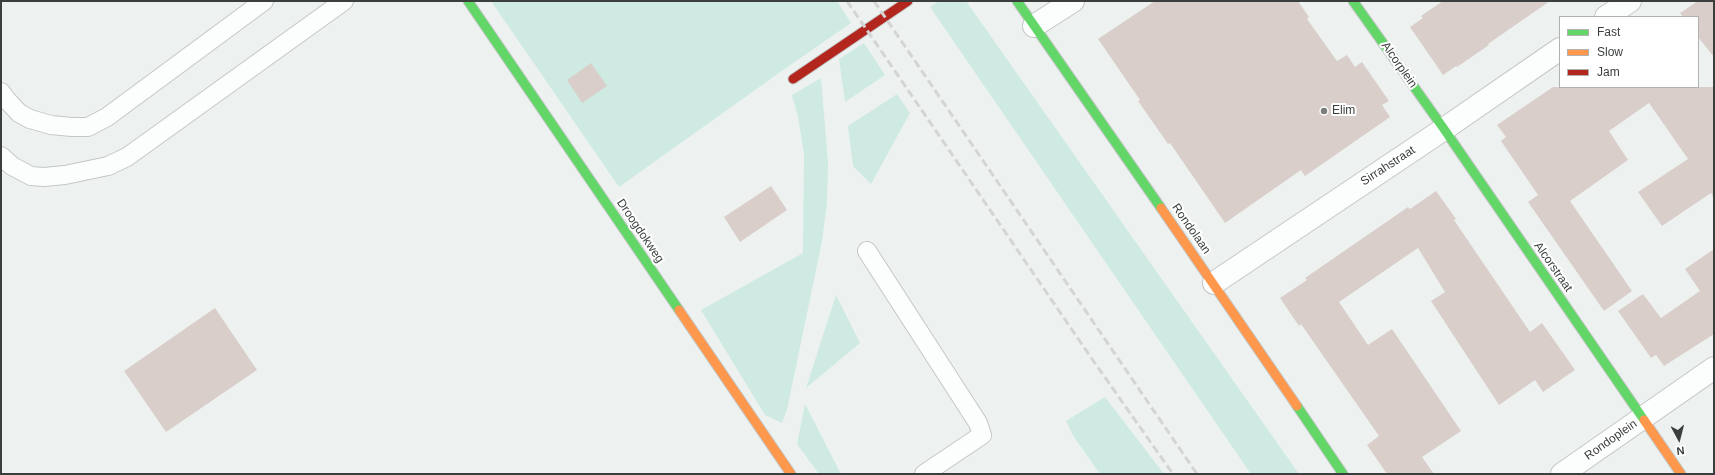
<!DOCTYPE html>
<style>
body{margin:0}
#map{position:relative;width:1715px;height:475px;overflow:hidden;background:#edf2f1;font-family:Arial,sans-serif}
canvas{display:block}
.frame{position:absolute;inset:0;border:2px solid #3a3e3d;pointer-events:none}
.legend{position:absolute;left:1559px;top:16px;width:140px;height:72px;box-sizing:border-box;background:#fff;border:1px solid #b0b2b1;margin:0;padding:5px 7px;list-style:none;font-size:12px;color:#3a3e3d}
.legend li{display:flex;align-items:center;gap:8px;height:20px}
.legend b{width:20px;border:1px solid #b0b2b1}
.north{position:absolute;left:1659px;top:419px;width:40px;height:40px;-webkit-text-stroke:3px #fff;paint-order:stroke;rotate:173deg;font-size:11px;font-weight:700;line-height:16px;text-align:center;color:#3a3e3d}
.north::after{content:'';display:block;margin:auto;width:14px;height:18px;background:#3a3e3d;clip-path:polygon(50% 0,100% 100%,50% 72%,0 100%)}
</style>
<div id="map">
<canvas width="1715" height="475"></canvas>
<div class="frame"></div>
<ul class="legend">
<li><b style="height:5px;background:#63d668"></b>Fast</li>
<li><b style="height:5px;background:#ff974d"></b>Slow</li>
<li><b style="height:5px;background:#b3261e"></b>Jam</li>
</ul>
<div class="north">N</div>
</div>
<script>
const c = document.querySelector('canvas').getContext('2d');
c.lineJoin = 'round';
function fill(path, color) {
  c.fillStyle = color;
  c.fill(path, 'evenodd');
}
function poly(rows) {
  const path = new Path2D();
  for (const r of rows) {
    path.moveTo(r[0], r[1]);
    for (let i = 2; i < r.length; i += 2) path.lineTo(r[i], r[i + 1]);
  }
  return path;
}
function trace(path, color, width, dash) {
  c.strokeStyle = color;
  c.lineWidth = width;
  c.lineCap = dash ? 'butt' : 'round';
  c.setLineDash(dash || []);
  c.stroke(path);
}
function drawText(font, color, halo, rows, align = 'center') {
  c.font = font + ' Arial,sans-serif';
  c.lineWidth = 4;
  c.setLineDash([]);
  c.textBaseline = 'middle';
  c.strokeStyle = halo;
  c.fillStyle = color;
  for (const [text, x, y, turn = 0] of rows) {
    c.save();
    c.translate(x, y);
    c.rotate((+turn || 0) * Math.PI / 180);
    c.textAlign = isNaN(turn) ? turn : align;
    if (halo) c.strokeText(text, 0, 0);
    c.fillText(text, 0, 0);
    c.restore();
  }
}
const green = poly([
 [491,1,837,1,851,23,786,68,619,187],
 [939,1,966,1,1299,474,1251,474,930,7],
 [864,43,885,75,845,102,839,59],
 [821,78,828,162,827,203,822,241,787,410,782,423,765,415,701,310,803,253,804,154,798,117,792,95],
 [897,94,910,113,871,184,853,166,848,126],
 [836,295,860,343,806,388],
 [1105,397,1164,474,1100,474,1074,437,1066,421],
 [805,404,841,474,819,474,797,444]
]);
const building = poly([
 [1155,1,1298,1,1309,17,1307,19,1337,61,1347,55,1355,67,1362,62,1389,101,1382,105,1390,117,1305,176,1301,170,1225,223,1170,143,1168,144,1138,101,1140,100,1098,39],
 [1443,1,1550,1,1488,44,1489,45,1457,67,1456,66,1443,75,1410,27,1423,18,1421,16],
 [1698,1,1714,1,1714,57,1698,37,1698,17,1683,17,1680,13],
 [591,63,607,86,582,103,567,80],
 [1553,87,1714,87,1714,198,1711,193,1662,226,1638,192,1688,159,1649,103,1609,131,1628,160,1570,201,1632,291,1604,311,1528,202,1538,195,1501,141,1506,137,1497,125],
 [771,186,787,210,740,242,724,217],
 [1436,191,1456,219,1454,220,1530,332,1542,323,1575,370,1543,392,1535,380,1499,405,1431,301,1445,292,1418,248,1339,302,1368,345,1392,329,1461,431,1422,457,1434,474,1387,474,1367,445,1379,436,1301,324,1299,326,1280,298,1307,280,1305,278,1350,247,1408,207,1410,209],
 [1714,249,1714,334,1664,366,1656,355,1651,358,1618,311,1643,294,1661,318,1700,291,1685,269],
 [215,308,257,370,166,432,124,371]
]);
const lane = poly([
 [1,92,6,99,19,113,30,119,51,125,72,127,88,127,107,117,264,1],
 [1,156,12,166,31,176,44,177,65,175,108,166,127,157,344,1],
 [867,251,978,423,982,435,924,474]
]);
const street = poly([
 [1606,17,1630,1],
 [1034,26,1073,1],
 [1214,283,1444,129,1560,49],
 [1562,474,1714,368]
]);
const fast = poly([
 [468,1,679,310],
 [1017,1,1161,208],
 [1353,1,1444,129,1644,420],
 [1297,406,1343,474]
]);
const slow = poly([
 [1161,208,1297,406],
 [679,310,791,474],
 [1644,420,1681,474]
]);
const jam = poly([
 [793,79,908,1]
]);
const rail = poly([
 [847,1,1092,359,1173,474],
 [874,1,1197,474]
]);
const markers = [
 [1324,111,4,"#797d7c"]
];
const streetNames = [
 ["Alcorplein",1399,65,55],
 ["Sirrahstraat",1388,166,-33],
 ["Rondolaan",1191,229,55],
 ["Droogdokweg",640,231,56],
 ["Alcorstraat",1553,267,55],
 ["Rondoplein",1611,440,-35]
];
const poiNames = [
 ["Elim",1332,111]
];
fill(green, '#ceeae3');
fill(building, '#d9cec9');
trace(lane, '#c3c7c6', 20);
trace(street, '#c3c7c6', 24);
trace(fast, '#c3c7c6', 11);
trace(slow, '#c3c7c6', 11);
trace(jam, '#c3c7c6', 11);
trace(lane, '#fcfdfd', 18);
trace(street, '#fcfdfd', 22);
trace(fast, '#63d668', 9);
trace(slow, '#ff974d', 9);
trace(jam, '#b3261e', 9);
trace(rail, '#d4d4d4', 3, [8, 4]);
for (const [x, y, r, color] of markers) {
  const dot = new Path2D();
  dot.arc(x, y, r, 0, 2 * Math.PI);
  c.fillStyle = color;
  c.fill(dot);
  trace(dot, '#fff', 1.5);
}
drawText('12px', '#3a3e3d', '#fff', streetNames);
drawText('12px', '#3a3e3d', '#fff', poiNames, 'left');
</script>
